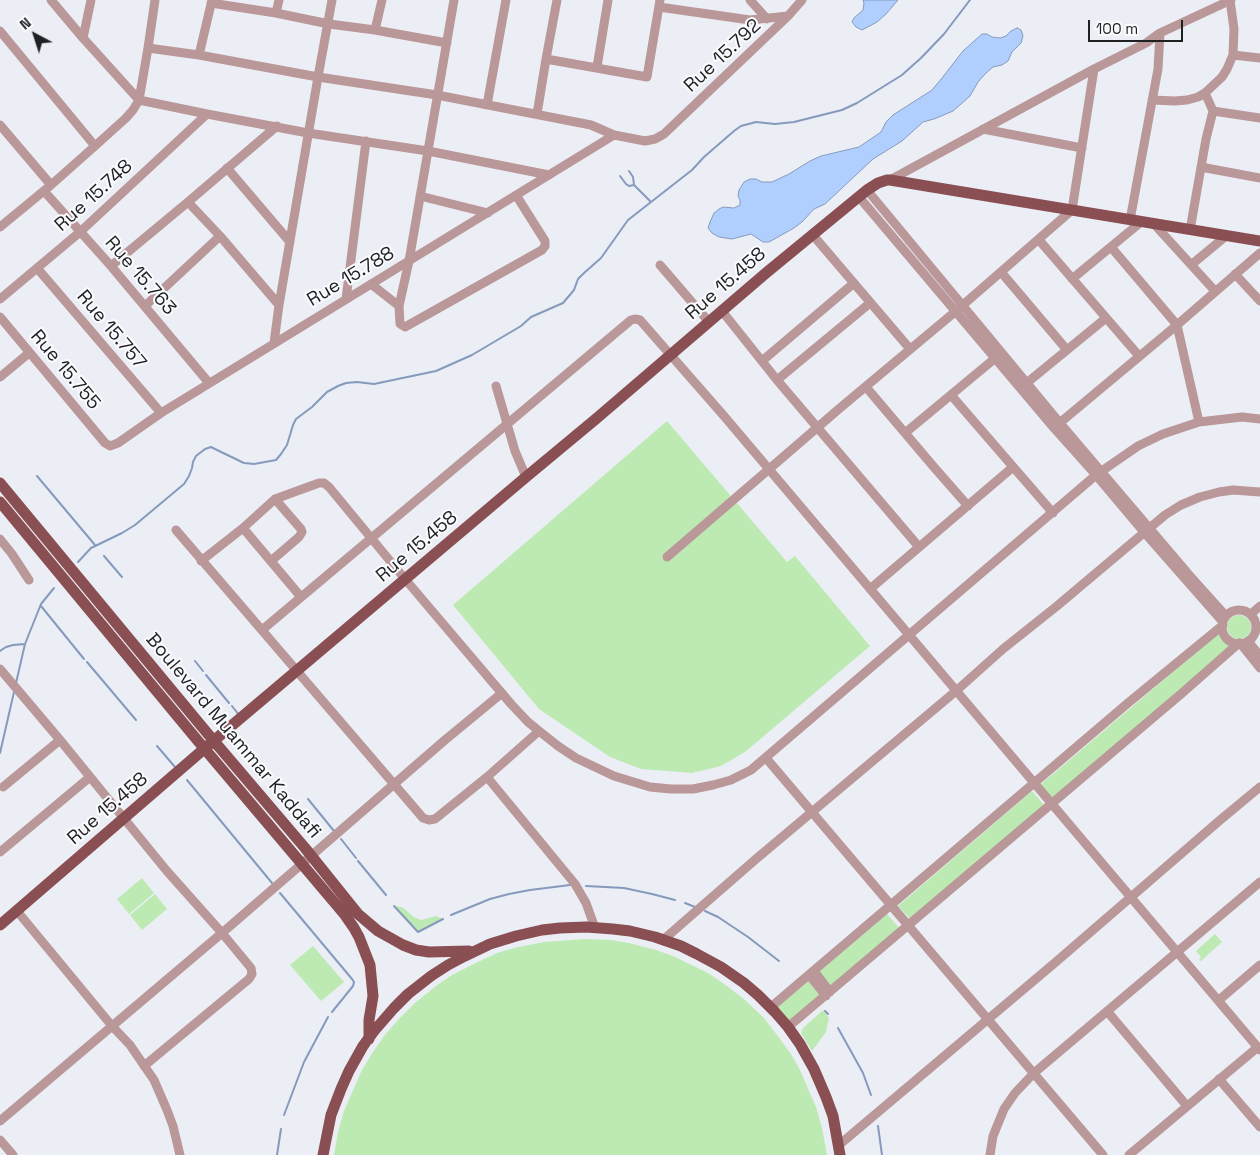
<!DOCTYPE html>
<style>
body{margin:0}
#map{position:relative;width:1260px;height:1155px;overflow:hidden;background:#eceef5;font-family:"Space Grotesk",sans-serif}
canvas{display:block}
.north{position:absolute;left:10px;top:10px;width:50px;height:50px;-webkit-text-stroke:4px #fafbfe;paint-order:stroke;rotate:320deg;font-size:14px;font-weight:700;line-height:20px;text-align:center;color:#1f2022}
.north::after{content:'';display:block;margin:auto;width:18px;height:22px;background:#1f2022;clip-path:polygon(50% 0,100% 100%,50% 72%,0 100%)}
.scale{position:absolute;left:1088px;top:20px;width:95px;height:22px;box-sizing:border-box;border:2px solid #1f2022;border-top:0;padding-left:6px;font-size:15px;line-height:18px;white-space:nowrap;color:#1f2022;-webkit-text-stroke:4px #fafbfe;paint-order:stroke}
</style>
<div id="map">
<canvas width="1260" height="1155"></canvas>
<div class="north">N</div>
<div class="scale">100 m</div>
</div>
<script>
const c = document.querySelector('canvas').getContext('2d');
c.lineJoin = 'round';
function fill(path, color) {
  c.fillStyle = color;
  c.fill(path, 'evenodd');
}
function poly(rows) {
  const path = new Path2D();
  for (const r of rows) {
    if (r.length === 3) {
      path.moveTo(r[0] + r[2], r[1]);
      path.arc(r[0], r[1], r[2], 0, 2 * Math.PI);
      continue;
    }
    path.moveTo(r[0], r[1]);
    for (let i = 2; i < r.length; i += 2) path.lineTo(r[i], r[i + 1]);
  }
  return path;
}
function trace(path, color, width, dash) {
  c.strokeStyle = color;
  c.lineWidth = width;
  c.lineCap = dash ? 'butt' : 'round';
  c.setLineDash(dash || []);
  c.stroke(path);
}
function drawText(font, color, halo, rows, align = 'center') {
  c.font = font + ' "Space Grotesk",sans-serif';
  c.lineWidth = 4;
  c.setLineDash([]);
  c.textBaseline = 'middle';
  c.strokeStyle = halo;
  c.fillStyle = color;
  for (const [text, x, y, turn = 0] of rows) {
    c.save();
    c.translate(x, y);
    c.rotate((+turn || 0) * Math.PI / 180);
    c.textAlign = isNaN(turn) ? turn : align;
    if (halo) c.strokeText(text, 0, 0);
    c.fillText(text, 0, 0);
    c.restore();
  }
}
const green = poly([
 [667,421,787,562,795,556,870,646,745,752,721,766,692,773,641,769,610,757,539,709,453,605],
 [1239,627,12],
 [1219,633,1232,647,1053,800,1040,785],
 [1032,791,1045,806,911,920,898,906],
 [142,878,154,893,129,914,117,899],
 [155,894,167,909,142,930,130,915],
 [395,906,402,907,414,917,421,920,436,916,443,919,418,932],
 [887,914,900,929,831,988,818,973],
 [1215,934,1222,942,1201,961,1199,960,1201,957,1196,951],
 [584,939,611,940,629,943,656,950,673,956,708,973,727,986,745,1000,764,1018,774,1031,791,1054,800,1070,816,1107,822,1128,827,1155,334,1155,338,1132,344,1111,361,1072,371,1055,384,1036,397,1021,415,1003,436,986,452,975,478,962,497,953,514,948,544,942],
 [313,946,344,982,321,1001,290,965],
 [809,981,822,997,790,1023,777,1007],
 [823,1010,829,1018,826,1032,812,1051,801,1033,803,1028]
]);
const water = poly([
 [863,0,898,0,886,14,877,22,862,30,856,27,852,22,854,18,863,10,864,3,863,0],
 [1017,28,1021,30,1023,36,1021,43,1012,52,1008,61,1002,65,993,67,985,74,978,82,970,96,961,104,953,111,934,119,923,122,902,141,873,159,825,204,814,209,802,222,794,228,769,242,763,242,751,234,732,239,719,237,712,233,708,228,710,222,714,213,719,209,723,207,734,208,740,205,740,200,738,196,739,190,744,182,750,179,756,179,762,182,772,182,789,174,810,161,821,156,859,147,881,132,886,122,893,115,932,90,942,78,963,51,982,34,987,34,992,37,1000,38,1006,36,1011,31,1017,28]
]);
const stream = poly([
 [629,171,633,177,634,185],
 [620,176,626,184,629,186,634,185,651,202],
 [37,476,95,545],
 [104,556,122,577],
 [78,562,91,548,122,533,135,525,184,484,189,476,192,468,193,462,196,456,205,449,211,447,217,450,244,463,254,464,276,460,281,454,287,445,293,425,296,419,312,407,327,392,338,386,346,383,357,382,374,384,436,371,472,355,521,326,531,317,563,303,574,290,578,279,584,273,601,258,628,220,692,170,704,157,734,131,741,126,756,122,775,124,794,122,842,110,857,103,902,75,921,58,944,34,970,0],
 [41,606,84,659],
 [0,651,6,647,13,645,25,644],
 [195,661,203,671],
 [87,662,136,720],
 [206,675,229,703],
 [16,683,25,644,41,604,54,588],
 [232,706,239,715],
 [157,746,175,767],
 [0,753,14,692],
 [187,780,272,883],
 [308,799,334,831],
 [341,839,356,858],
 [358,861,386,895],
 [586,886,624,888,652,894,675,900],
 [280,893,352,979,354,982,353,986,332,1012],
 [685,903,695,907],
 [394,906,418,932,443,919],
 [705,911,718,917,748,937,779,961],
 [451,915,490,899,509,894,530,890,570,885],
 [825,1011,828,1014],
 [838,1028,863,1073,871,1095],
 [284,1115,304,1062,328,1017],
 [878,1126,882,1155],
 [277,1155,281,1129]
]);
const minor = poly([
 [51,0,83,38,139,100],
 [454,0,409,261,399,306,400,324,405,327,542,250,545,246,545,241,516,195],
 [557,0,546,59,647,77,660,0],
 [750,0,767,19],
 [211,3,276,13,329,24,375,30,447,43],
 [659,7,750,20,788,16],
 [276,13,279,0],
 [375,30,382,0],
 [0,31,95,146],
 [83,38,91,0],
 [148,48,199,55,318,77,437,95,591,125,614,135,645,141,655,139,664,134,788,16,802,0],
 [199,55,212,0],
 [1233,55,1260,58],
 [597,67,608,0],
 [139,100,207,114,308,133,428,151,549,175],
 [1152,100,1175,101,1187,100,1198,97,1205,93,1222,77,1227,69,1233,55,1234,29,1230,0],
 [487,105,506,0],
 [1213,111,1260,118],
 [537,114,546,59],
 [0,125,51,185],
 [983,129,1082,148],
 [1201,167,1260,178],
 [227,168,290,242],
 [890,180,1094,69,1146,43,1160,33,1231,0],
 [867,190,1060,423,1190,576,1226,616],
 [44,191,111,266,209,383],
 [420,196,488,213],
 [859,197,1054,428,1096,475,1144,532,1223,622],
 [188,202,220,236,279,305],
 [1130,220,1158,69,1160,33],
 [1154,224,1215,291],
 [0,227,51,185,95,146,126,118,133,110,139,100,148,48,155,0],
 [1190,230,1206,139,1213,111,1205,93],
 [812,234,910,349],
 [1039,240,1139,356],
 [1111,247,1177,325,1199,422],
 [660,265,709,322],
 [1191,265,1226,236],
 [111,266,188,202,277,126],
 [37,268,161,413],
 [1001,272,1067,350],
 [1235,274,1260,301],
 [1072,279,1141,222],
 [371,284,399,306],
 [0,299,80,232,207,114],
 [346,299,366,141],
 [145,306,220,236],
 [722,311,777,380,919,547],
 [0,317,105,443,110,446,118,443,161,413,614,135],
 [274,343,279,305,318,77,332,0],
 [762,361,854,283],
 [0,377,29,353],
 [777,380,870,303],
 [496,386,515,451,526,477],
 [1023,386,1106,318],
 [866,387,933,466,968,506],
 [951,395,1053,513],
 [1056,426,1177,325,1260,253],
 [905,433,999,355],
 [243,528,301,597],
 [176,530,423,818,429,820,435,819,487,777,539,731],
 [0,539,12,554,29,580],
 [667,557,840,408,956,311,1072,210,1094,69],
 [201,561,243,528,275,499,319,483,324,483,329,487,405,579,511,704,528,722,539,731,558,746,576,758,614,776,650,787,671,789,693,789,713,785,731,780,751,770,1096,475,1138,446,1163,434,1199,422,1242,417,1260,419],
 [271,561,299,537,302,532,301,529,275,499],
 [870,589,1013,467],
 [1239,627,17],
 [1251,614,1260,606],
 [262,630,631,320,635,319,640,320,724,416,1260,1050],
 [1248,641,1260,656],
 [1240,643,1260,668],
 [0,669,60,740,166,870,222,933,251,968,252,974,249,979,144,1066],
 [766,758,1103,1155],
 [487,777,575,884,586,903,595,928],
 [3,787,60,740],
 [0,852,90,777],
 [17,911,112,1026,130,1045,154,1080,167,1110,173,1126,180,1155],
 [663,940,756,859,956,691,1003,649,1057,606,1165,515,1181,505,1200,497,1219,492,1233,490,1260,492],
 [814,971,830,992],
 [809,975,826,996],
 [1219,1000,1260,965],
 [771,1007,1128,703,1223,625],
 [1107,1011,1187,1106],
 [788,1027,1181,694,1239,643],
 [1219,1079,1260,1127],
 [0,1121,222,933,445,740,502,693],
 [0,1140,13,1155],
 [839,1145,1057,961,1219,821,1260,787],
 [990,1155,993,1136,1004,1109,1015,1093,1034,1073,1260,882],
 [1129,1155,1258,1047]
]);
const major = poly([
 [0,483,208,734,305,848,358,914,378,931,403,945,416,950,429,952,469,951],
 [0,502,198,741,345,915,354,928,359,937,370,965,373,996,369,1020,369,1039],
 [0,925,204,749,526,477,597,418,766,273,867,190,878,183,887,180,890,180,1260,241],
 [323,1155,331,1115,341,1089,349,1071,363,1046,374,1031,394,1008,408,994,431,976,448,965,465,956,490,944,516,936,542,930,560,928,586,927,613,929,630,931,655,937,681,946,697,954,721,967,744,983,758,995,775,1012,788,1027,800,1044,814,1069,826,1097,833,1116,840,1155]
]);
const streetNames = [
 ["Rue 15.792",723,56,-43],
 ["Rue 15.748",94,196,-42],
 ["Rue 15.763",140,276,49],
 ["Rue 15.788",351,277,-31],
 ["Rue 15.458",726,284,-41],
 ["Rue 15.757",111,330,50],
 ["Rue 15.755",65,370,50],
 ["Rue 15.458",417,547,-40],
 ["Boulevard Muammar Kaddafi",233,736,50],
 ["Rue 15.458",108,809,-41]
];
fill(green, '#bdeab3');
fill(water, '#b1cffe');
trace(water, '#859abc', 1);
trace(stream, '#859abc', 2);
trace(minor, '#ba9798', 9);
trace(major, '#894f52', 11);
drawText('19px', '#1f2022', '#fafbfe', streetNames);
</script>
